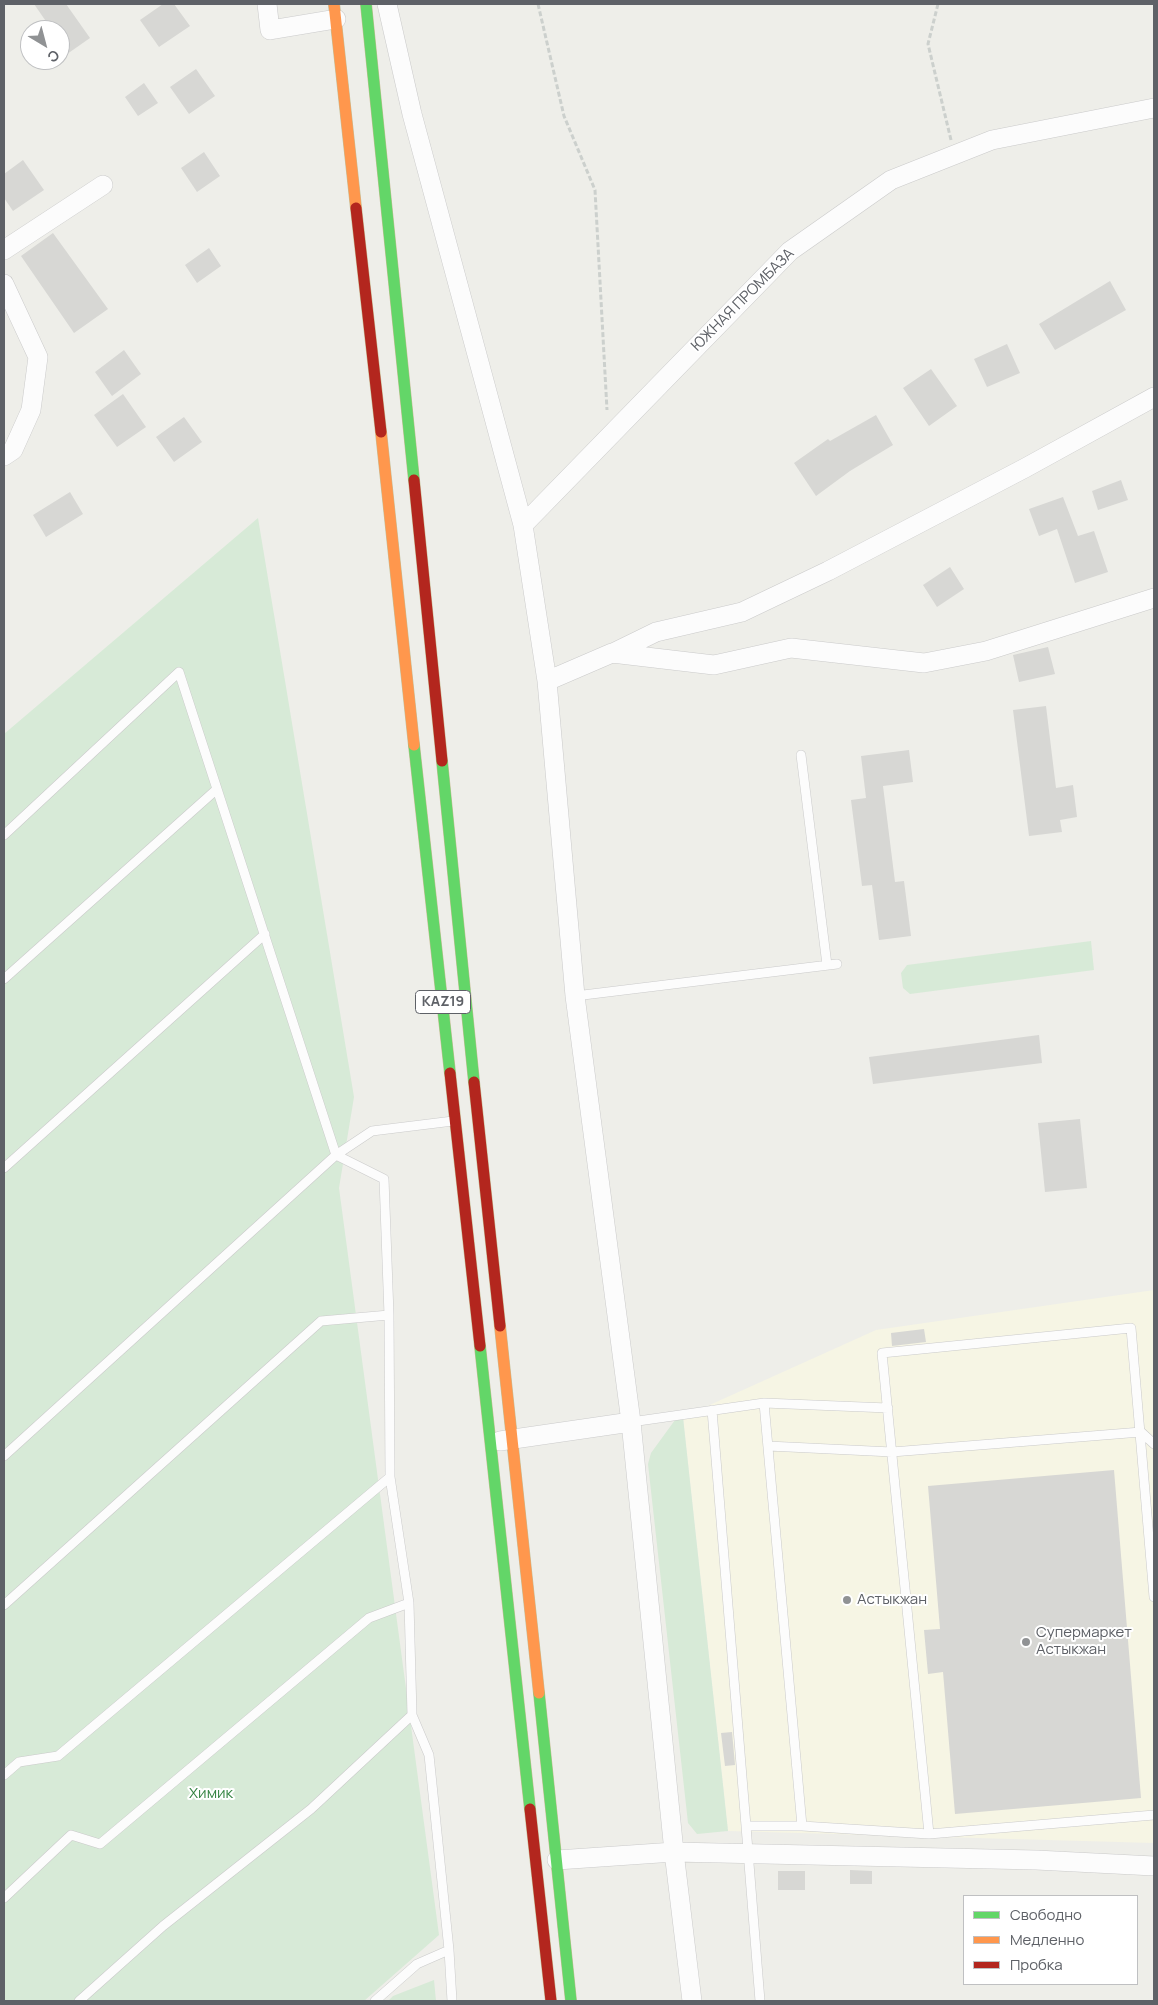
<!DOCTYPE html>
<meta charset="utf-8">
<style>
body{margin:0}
#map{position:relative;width:1158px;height:2005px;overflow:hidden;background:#eeeee9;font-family:Manrope,sans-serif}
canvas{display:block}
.frame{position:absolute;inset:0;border:5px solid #5e6167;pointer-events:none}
.legend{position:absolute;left:963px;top:1895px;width:175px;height:90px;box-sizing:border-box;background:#fff;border:1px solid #bfc0c2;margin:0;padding:6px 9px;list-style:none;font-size:15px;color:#5e6167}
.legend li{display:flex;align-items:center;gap:10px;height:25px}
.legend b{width:25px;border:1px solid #bfc0c2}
.north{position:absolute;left:20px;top:20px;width:50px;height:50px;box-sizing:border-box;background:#fff;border:1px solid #bfc0c2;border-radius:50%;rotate:143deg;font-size:14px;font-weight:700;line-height:20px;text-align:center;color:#5e6167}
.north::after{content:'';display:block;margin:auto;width:18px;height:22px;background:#909294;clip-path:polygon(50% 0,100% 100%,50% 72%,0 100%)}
</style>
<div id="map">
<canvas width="1158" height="2005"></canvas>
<div class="frame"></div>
<ul class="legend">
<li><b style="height:6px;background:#63d668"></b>Свободно</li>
<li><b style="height:6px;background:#ff974d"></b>Медленно</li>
<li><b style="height:6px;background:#b3261e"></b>Пробка</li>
</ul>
<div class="north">С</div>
</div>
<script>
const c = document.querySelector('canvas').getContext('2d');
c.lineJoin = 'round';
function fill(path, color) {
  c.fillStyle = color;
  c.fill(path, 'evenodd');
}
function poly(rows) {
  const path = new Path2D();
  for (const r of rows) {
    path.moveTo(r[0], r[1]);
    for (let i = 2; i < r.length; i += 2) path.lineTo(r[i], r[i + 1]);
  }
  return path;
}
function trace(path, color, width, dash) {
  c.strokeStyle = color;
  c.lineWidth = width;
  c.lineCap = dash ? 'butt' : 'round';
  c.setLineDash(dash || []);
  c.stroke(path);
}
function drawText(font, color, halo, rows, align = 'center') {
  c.font = font + ' Manrope,sans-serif';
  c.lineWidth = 4;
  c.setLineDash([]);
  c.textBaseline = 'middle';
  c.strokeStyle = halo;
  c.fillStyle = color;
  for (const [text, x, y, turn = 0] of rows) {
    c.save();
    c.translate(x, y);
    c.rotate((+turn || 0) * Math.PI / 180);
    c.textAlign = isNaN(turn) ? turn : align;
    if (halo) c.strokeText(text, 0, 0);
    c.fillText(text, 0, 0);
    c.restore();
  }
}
const commercial = poly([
 [1154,1290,1154,1843,728,1831,683,1417,876,1330]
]);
const green = poly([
 [258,518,354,1097,339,1188,439,1935,364,2001,4,2001,4,734],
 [1091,941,1094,970,910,994,903,988,901,973,907,965],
 [683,1417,728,1831,697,1834,688,1823,648,1464,651,1453,675,1420],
 [434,1980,436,2001,388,2001,393,1996]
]);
const building = poly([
 [34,4,66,4,90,38,60,59,60,30,52,30],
 [163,4,174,4,190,26,159,47,140,20],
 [196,69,215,96,189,114,170,87],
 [144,83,158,103,138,116,125,97],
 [204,152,220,176,197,192,181,168],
 [23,160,44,190,13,211,4,198,4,174],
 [53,233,108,309,74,333,21,256],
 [209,248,221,266,197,283,185,265],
 [1110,281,1126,310,1055,350,1039,324],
 [1007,344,1020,373,987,387,974,359],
 [124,350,141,374,112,396,95,372],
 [931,369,957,406,929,426,903,388],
 [123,394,146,427,117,447,94,415],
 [876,415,893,445,850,471,816,496,794,463,828,439,830,441],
 [184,417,202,442,174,462,156,437],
 [1121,480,1128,500,1098,510,1092,491],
 [70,492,83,514,46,537,33,515],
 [1063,497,1078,536,1094,531,1108,572,1075,583,1057,529,1039,536,1029,509],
 [950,567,964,589,937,607,923,585],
 [1048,647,1055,674,1019,682,1013,655],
 [1046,706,1056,788,1073,785,1077,817,1060,820,1062,832,1029,836,1013,710],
 [909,750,913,782,883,786,895,882,904,881,911,936,879,940,872,885,862,886,851,800,866,798,861,756],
 [1039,1035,1042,1063,873,1084,869,1057],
 [1080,1119,1087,1188,1045,1192,1038,1123],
 [924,1329,926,1342,892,1346,891,1333],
 [1114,1470,1141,1798,955,1814,943,1672,928,1674,924,1630,940,1629,928,1486],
 [732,1732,735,1765,725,1766,721,1733],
 [850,1870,872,1871,872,1884,850,1884],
 [778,1871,805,1871,805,1890,778,1890]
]);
const path = poly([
 [538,4,564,116,595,190,607,410],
 [938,4,928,44,951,140]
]);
const lane = poly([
 [801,755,827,965],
 [4,835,179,672,336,1155,384,1179,389,1315,390,1477,409,1603,412,1715,429,1755,449,1950,452,2001],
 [4,979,217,789],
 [575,996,837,964],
 [4,1168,265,934],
 [764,1403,888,1408],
 [712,1410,746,1826],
 [631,1422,764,1403,802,1826,746,1826,760,2001],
 [768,1446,892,1452,1141,1432,1154,1444],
 [4,1456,336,1155,372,1131,453,1121],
 [4,1605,321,1321,389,1315],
 [4,1775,19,1762,58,1756,390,1477],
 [802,1826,929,1834,1154,1815],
 [929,1834,882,1353,1131,1328,1154,1597],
 [4,1898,71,1835,100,1844,369,1618,409,1603],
 [79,2001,163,1926,311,1809,412,1715],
 [375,2001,417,1964,449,1950]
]);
const street = poly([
 [267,4,270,30,336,19],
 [387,4,412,114,523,525,547,681,575,996,631,1422,674,1852,692,2001],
 [4,250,103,185],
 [4,284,38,357,31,410,13,450,4,456],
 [523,525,790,251,891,180,992,140,1154,108],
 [613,653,656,632,742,612,828,571,1025,468,1154,397],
 [547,681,612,653,714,665,791,648,924,663,986,651,1154,598],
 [500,1441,631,1422],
 [557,1860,674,1852,1036,1860,1154,1866]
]);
const fast = poly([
 [366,4,414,480],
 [414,745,450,1073],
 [442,761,474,1082],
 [480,1346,530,1809],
 [539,1693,571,2001]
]);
const slow = poly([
 [334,4,356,208],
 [381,432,414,745],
 [500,1326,539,1693]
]);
const jam = poly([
 [356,208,381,432],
 [414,480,442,761],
 [450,1073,480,1346],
 [474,1082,500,1326],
 [530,1809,551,2001]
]);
const markers = [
 [847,1600,5,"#909294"],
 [1026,1642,5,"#909294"]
];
const shields = [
 [443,1002,55]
];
const shieldNames = [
 ["KAZ19",443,1002]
];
const streetNames = [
 ["ЮЖНАЯ ПРОМБАЗА",743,300,-45]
];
const poiNames = [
 ["Астыкжан",857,1600],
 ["Супермаркет",1036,1633],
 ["Астыкжан",1036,1650]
];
const parkNames = [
 ["Химик",211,1794]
];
fill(commercial, '#f6f5e4');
fill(green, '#d7ead7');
fill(building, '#d7d7d4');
trace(lane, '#cacaca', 10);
trace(street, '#cacaca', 20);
trace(fast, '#c6be96', 12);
trace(slow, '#c6be96', 12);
trace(jam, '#c6be96', 12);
trace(path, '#ccd0cd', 3, [5, 2.5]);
trace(lane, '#fcfcfc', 9);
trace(street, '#fcfcfc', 19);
trace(fast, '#63d668', 11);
trace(slow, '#ff974d', 11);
trace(jam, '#b3261e', 11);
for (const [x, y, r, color] of markers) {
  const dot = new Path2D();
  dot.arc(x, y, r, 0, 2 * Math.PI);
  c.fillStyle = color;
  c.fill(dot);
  trace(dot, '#fff', 2);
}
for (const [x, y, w] of shields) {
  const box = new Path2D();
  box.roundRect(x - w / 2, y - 11.5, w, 23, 4);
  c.fillStyle = '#fff';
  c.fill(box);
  trace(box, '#5e6167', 1);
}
drawText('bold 14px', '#5e6167', null, shieldNames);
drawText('15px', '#5e6167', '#fff', streetNames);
drawText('15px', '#5e6167', '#fff', poiNames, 'left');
drawText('15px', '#378544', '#fff', parkNames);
</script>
